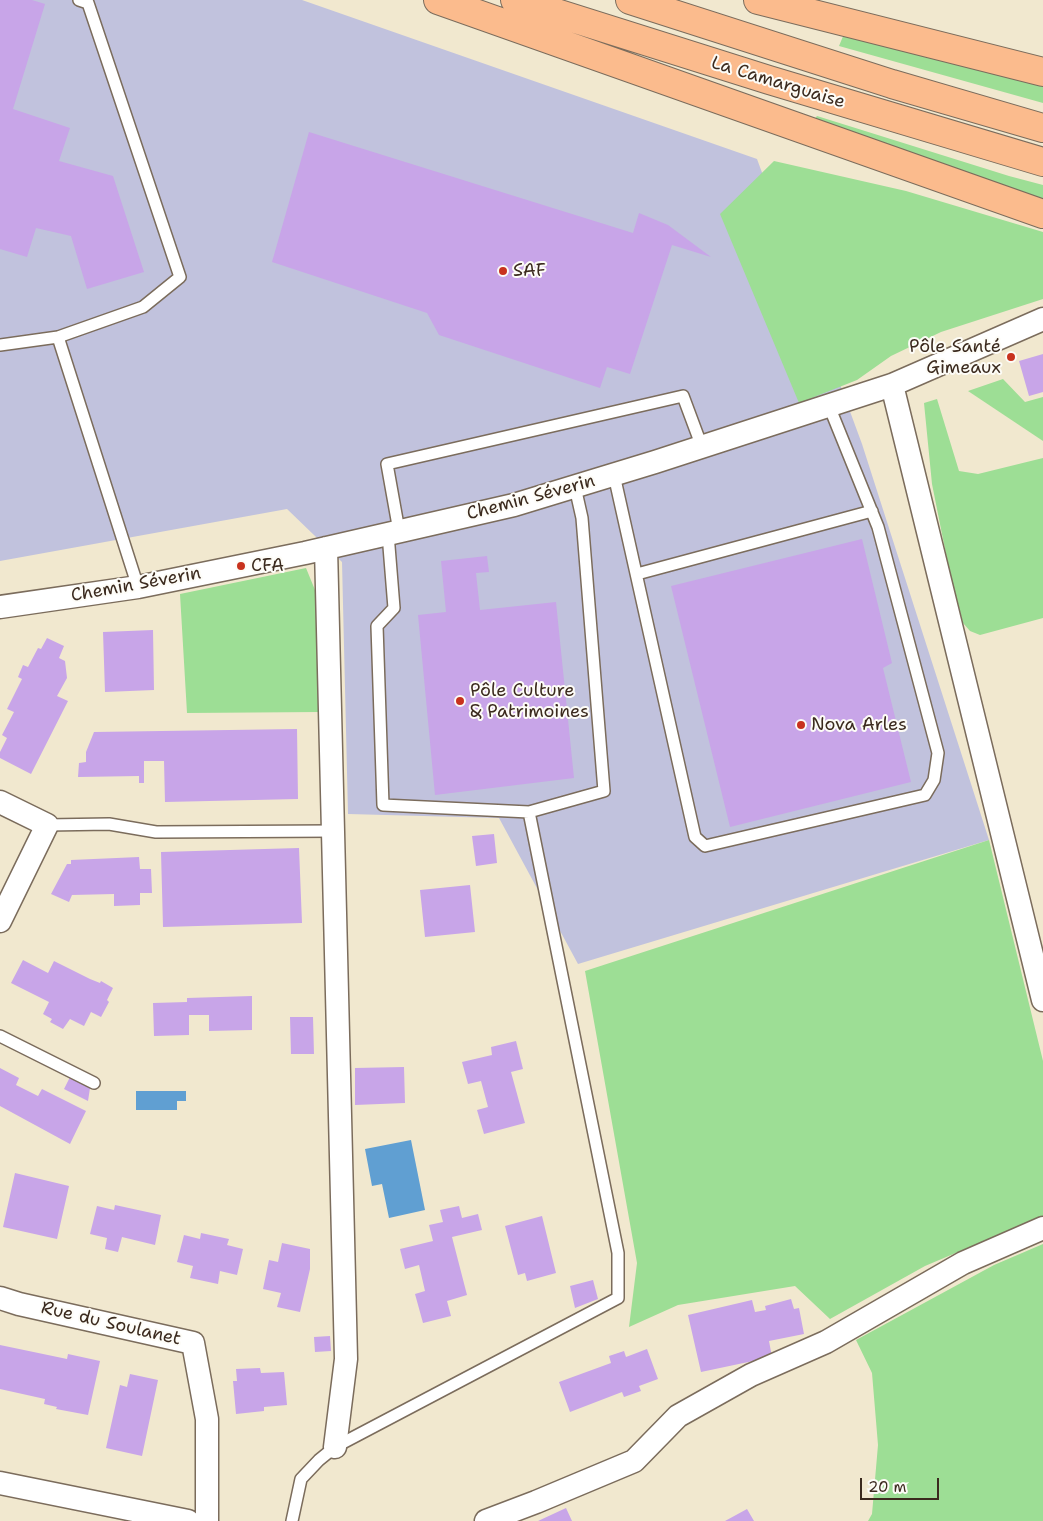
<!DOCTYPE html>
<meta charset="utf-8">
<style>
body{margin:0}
#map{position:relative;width:1043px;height:1521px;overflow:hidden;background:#f1e8cf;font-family:"Shantell Sans",sans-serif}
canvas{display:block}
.scale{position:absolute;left:860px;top:1478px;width:79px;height:22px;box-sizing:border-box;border:2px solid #3b2a1e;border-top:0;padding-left:6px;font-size:15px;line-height:18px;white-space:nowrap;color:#3b2a1e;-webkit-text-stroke:4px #fdfcf7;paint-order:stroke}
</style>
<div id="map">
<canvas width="1043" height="1521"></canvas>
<div class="scale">20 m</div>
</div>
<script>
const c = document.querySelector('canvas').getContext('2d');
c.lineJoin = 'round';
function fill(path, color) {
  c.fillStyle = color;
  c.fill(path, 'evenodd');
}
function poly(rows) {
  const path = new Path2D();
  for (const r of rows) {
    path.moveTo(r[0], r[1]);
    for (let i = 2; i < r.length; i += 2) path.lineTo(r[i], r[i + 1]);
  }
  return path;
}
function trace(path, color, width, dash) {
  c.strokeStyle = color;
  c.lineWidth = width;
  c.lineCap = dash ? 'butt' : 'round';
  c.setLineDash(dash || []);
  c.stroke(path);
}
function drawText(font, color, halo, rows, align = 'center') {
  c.font = font + ' "Shantell Sans",sans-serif';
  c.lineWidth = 4;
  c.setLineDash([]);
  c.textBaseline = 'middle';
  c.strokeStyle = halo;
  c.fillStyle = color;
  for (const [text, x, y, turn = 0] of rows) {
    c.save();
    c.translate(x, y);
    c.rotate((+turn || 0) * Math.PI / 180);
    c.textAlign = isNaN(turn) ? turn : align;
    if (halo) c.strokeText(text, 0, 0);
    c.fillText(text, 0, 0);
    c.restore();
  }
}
const industrial = poly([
 [0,0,302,0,757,159,862,444,989,840,578,964,499,818,348,814,342,562,287,509,0,561]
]);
const green = poly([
 [844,34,1043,84,1043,103,839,46],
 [817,116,1009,176,1043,185,1043,202,812,122],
 [774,161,906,191,1043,232,1043,299,941,332,891,356,857,380,799,403,720,214],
 [1003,379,1025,402,1043,397,1043,441,968,391],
 [937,399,959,471,978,474,1043,458,1043,618,980,635,970,631,963,623,949,569,932,484,924,403],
 [306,568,315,590,320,712,187,713,180,594],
 [989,840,1043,1061,1043,1216,925,1266,830,1319,795,1286,678,1305,629,1327,637,1263,585,971],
 [1043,1244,1043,1521,868,1521,872,1514,878,1445,872,1373,856,1340,994,1265]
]);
const water = poly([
 [136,1091,186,1091,186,1101,177,1101,177,1110,136,1110],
 [411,1140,425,1210,389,1218,382,1184,372,1186,365,1149]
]);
const building = poly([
 [0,0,32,0,45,4,13,109,70,128,59,161,113,176,144,272,87,289,71,236,36,228,27,257,0,249],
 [309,132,633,233,639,213,668,225,711,257,672,245,630,374,607,367,600,388,439,335,427,313,272,262],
 [1043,354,1043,392,1029,396,1019,361],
 [862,539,892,663,883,668,911,782,730,827,671,586],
 [487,556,489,572,476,573,480,610,556,602,574,778,435,795,418,615,446,612,441,561],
 [153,630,154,690,105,692,103,632],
 [47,638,64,646,59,658,65,661,67,678,57,696,68,701,31,774,0,758,0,752,7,738,2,735,14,712,7,709,22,679,18,677,23,665,28,667,38,648,41,649],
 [297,729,298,799,165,802,164,761,144,761,144,783,139,783,139,776,78,777,79,763,86,762,86,752,94,732],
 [494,834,497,863,476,866,472,836],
 [299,848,302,923,163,927,161,852],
 [139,857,140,869,151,869,152,893,140,893,140,905,114,906,114,894,72,895,69,902,51,894,67,864,71,864,71,860],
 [470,885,475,932,425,937,420,890],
 [23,960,48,973,54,961,90,979,100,983,101,981,113,988,107,1000,109,1002,101,1017,91,1012,84,1026,70,1019,63,1029,50,1022,52,1019,43,1014,49,1002,11,983],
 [252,996,252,1030,209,1031,209,1015,189,1015,189,1035,154,1036,153,1003,187,1002,187,998],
 [290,1017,313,1017,314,1054,291,1054],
 [516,1041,523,1069,511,1072,525,1123,484,1134,477,1110,488,1107,481,1081,468,1084,462,1062,492,1055,491,1047],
 [404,1067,405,1103,355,1105,355,1068],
 [0,1068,19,1078,16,1085,38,1096,42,1089,86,1111,70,1144,0,1106],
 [70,1077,90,1088,88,1101,64,1089],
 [15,1173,69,1186,57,1239,3,1227],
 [115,1205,161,1215,155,1245,122,1237,118,1252,105,1249,107,1238,90,1234,97,1206,114,1210],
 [459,1206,462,1218,478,1214,482,1230,452,1237,467,1295,447,1301,451,1316,423,1323,415,1294,425,1291,419,1265,405,1269,400,1249,433,1241,429,1225,443,1222,440,1210],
 [542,1216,556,1273,527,1281,525,1273,518,1275,505,1226],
 [201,1233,229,1239,227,1245,243,1249,237,1275,220,1271,218,1284,190,1278,193,1266,177,1262,184,1235,200,1239],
 [282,1243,310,1249,310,1269,300,1312,277,1307,281,1293,263,1289,269,1260,278,1262],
 [593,1280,598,1299,575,1308,570,1286],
 [791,1299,794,1309,799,1308,804,1334,769,1341,772,1357,701,1372,688,1315,752,1300,755,1312,766,1310,765,1306],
 [330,1336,331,1351,315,1352,314,1337],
 [0,1345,67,1359,68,1354,100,1361,88,1415,56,1409,57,1407,44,1404,45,1399,0,1389],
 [647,1349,658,1379,639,1386,641,1391,624,1397,622,1392,570,1412,559,1382,611,1363,609,1356,624,1351,626,1357],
 [260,1368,261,1373,284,1372,287,1405,264,1407,264,1411,236,1414,233,1381,237,1381,236,1369],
 [130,1374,158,1380,142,1456,106,1448,120,1385,127,1387],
 [566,1508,572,1521,538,1521],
 [747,1509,754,1521,725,1521]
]);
const service = poly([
 [58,337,138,587],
 [0,345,58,337,143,307,180,277,88,3,79,0],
 [614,475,695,837,705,846,925,795,934,780,938,753,878,527,829,406],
 [399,531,387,464,683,396,702,447],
 [388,534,394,608,377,626,383,805,529,812],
 [637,574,872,511],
 [47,825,109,824,156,832,334,831],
 [0,1036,94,1083],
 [292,1521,301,1479,319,1460,335,1447,618,1298,618,1253,529,812,604,791,582,518,575,487]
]);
const minor = poly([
 [892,385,1043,1000],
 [326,548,346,1359,335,1447],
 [0,607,138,587,305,553,514,505,655,462,892,385,1043,319],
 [0,802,47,825,0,921],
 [0,1298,19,1304,193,1343,207,1419,207,1521],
 [0,1483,188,1521],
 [486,1521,536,1502,634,1461,678,1416,751,1375,826,1342,963,1263,1043,1228]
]);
const trunk = poly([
 [438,0,1043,214],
 [515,0,769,80,1043,162],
 [630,0,892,84,1043,128],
 [758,0,1043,72]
]);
const markers = [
 [503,271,5,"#c8321e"],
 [1011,357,5,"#c8321e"],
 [241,566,5,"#c8321e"],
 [460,701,5,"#c8321e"],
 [801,725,5,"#c8321e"]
];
const streetNames = [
 ["La Camarguaise",778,83,17],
 ["Chemin Séverin",531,498,-15],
 ["Chemin Séverin",136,585,-10],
 ["Rue du Soulanet",111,1324,13]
];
const poiNames = [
 ["SAF",513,271],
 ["Pôle Santé",1001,347,"right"],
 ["Gimeaux",1001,368,"right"],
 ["CFA",251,566],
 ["Pôle Culture",470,691],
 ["& Patrimoines",470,712],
 ["Nova Arles",811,725]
];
fill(industrial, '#c1c2dd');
fill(green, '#9dde95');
fill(water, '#609fd2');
fill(building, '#c8a5e8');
trace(service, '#7b6c5c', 14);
trace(minor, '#7b6c5c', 25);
trace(trunk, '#7b6c5c', 30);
trace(service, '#fff', 11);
trace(minor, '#fff', 22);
trace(trunk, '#fbbb8d', 28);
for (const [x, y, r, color] of markers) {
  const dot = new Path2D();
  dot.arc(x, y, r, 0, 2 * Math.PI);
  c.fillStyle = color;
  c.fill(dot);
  trace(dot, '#fdfcf7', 2);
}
drawText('18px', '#3b2a1e', '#fdfcf7', streetNames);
drawText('18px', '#3b2a1e', '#fdfcf7', poiNames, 'left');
</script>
